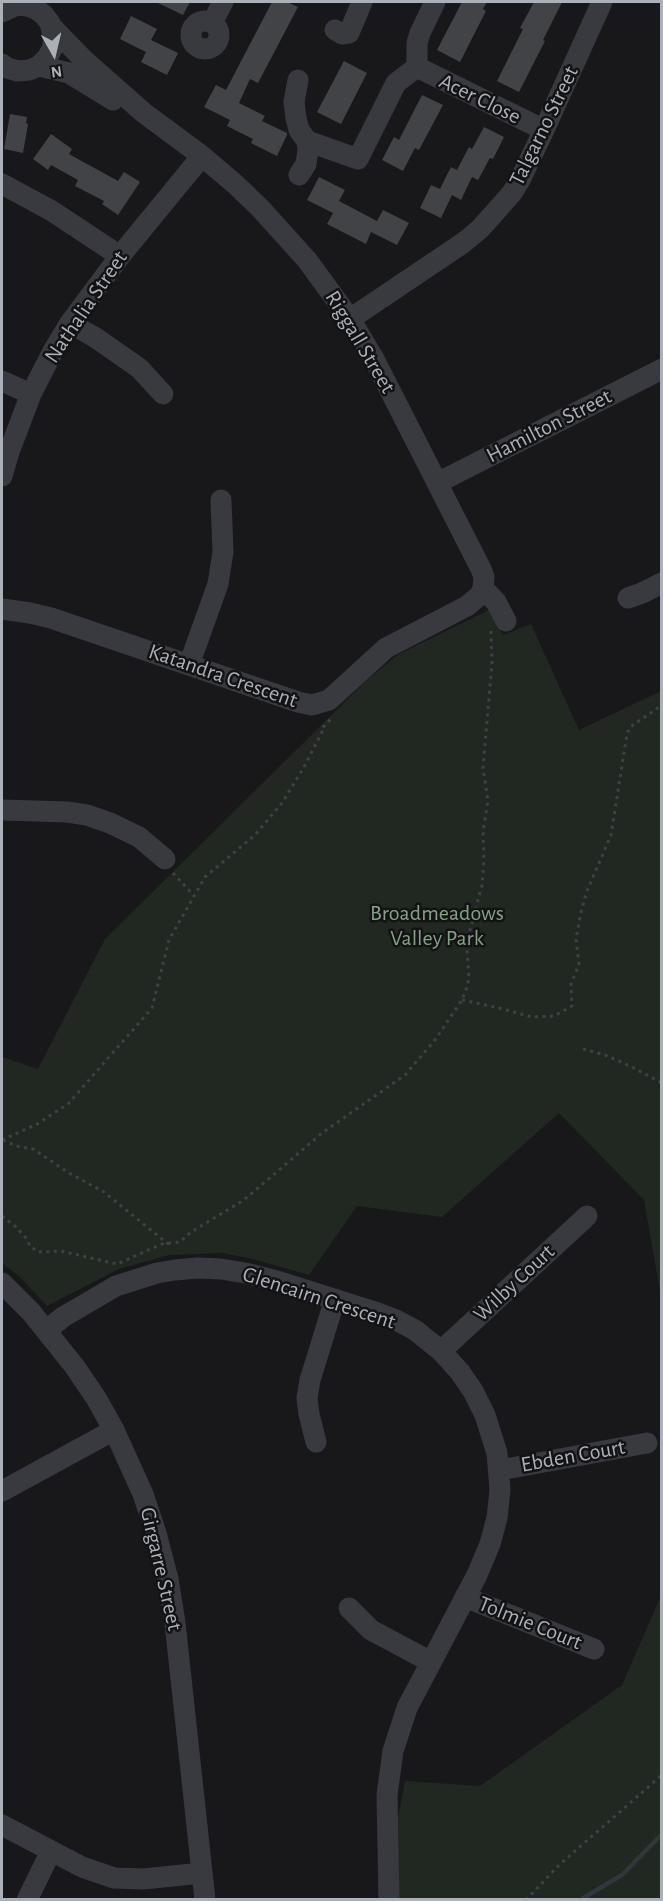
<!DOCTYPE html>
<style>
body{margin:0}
#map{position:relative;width:663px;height:1901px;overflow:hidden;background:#18181a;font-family:"Alegreya Sans",sans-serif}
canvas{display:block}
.frame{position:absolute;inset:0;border:3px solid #abb0b9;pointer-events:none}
.north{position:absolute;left:24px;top:24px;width:60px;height:60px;-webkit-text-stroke:4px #131315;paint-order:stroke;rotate:172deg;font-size:16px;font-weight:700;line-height:24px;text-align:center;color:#abb0b9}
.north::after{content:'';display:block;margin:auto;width:21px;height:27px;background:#abb0b9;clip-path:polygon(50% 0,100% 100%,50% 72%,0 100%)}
</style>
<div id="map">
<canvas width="663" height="1901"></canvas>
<div class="frame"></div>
<div class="north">N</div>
</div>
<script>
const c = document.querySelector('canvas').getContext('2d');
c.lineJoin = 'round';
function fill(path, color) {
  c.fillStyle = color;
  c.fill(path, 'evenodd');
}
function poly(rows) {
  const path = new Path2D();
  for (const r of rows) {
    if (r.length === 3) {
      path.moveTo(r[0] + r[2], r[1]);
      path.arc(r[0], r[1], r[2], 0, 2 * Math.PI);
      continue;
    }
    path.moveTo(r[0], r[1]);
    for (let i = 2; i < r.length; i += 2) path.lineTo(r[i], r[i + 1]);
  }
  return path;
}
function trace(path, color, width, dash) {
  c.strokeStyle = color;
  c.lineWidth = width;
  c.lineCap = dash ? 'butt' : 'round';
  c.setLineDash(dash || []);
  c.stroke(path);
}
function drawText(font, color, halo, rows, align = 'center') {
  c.font = font + ' "Alegreya Sans",sans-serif';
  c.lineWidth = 5;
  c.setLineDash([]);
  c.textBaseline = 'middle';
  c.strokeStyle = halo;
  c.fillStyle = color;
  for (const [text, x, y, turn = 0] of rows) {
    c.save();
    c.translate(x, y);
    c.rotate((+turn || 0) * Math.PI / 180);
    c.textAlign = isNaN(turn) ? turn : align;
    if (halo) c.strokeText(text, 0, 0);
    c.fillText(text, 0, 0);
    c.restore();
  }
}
const green = poly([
 [489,610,503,635,531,624,579,730,661,691,661,1297,644,1200,559,1113,442,1217,357,1206,309,1275,253,1259,223,1253,169,1255,119,1269,47,1306,20,1277,2,1263,2,1057,38,1069,105,939,367,680,399,654],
 [661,1596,661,1899,399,1900,398,1818,405,1781,480,1786,622,1685]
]);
const stream = poly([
 [580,1900,622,1875,662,1834]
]);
const building = poly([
 [156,2,190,2,183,15],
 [272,2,287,2,298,7,258,83,250,79,239,103,265,116,262,121,287,133,287,135,277,156,251,143,253,139,227,126,230,120,204,107,216,85,226,90],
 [462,2,487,2,483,9,486,11,460,62,437,50],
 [534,2,562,2,543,40,545,41,519,92,497,81,523,29,520,28],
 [131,16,157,29,151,40,178,53,167,75,141,62,146,52,120,39],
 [344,61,367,73,341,124,317,112],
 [422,95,443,105,419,150,415,148,403,171,382,160,394,137,399,140],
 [10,114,27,117,26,123,28,124,23,153,4,149],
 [484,127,504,137,493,159,490,158,478,180,472,177,461,200,452,195,441,218,420,208,431,185,440,189,451,167,457,170,469,147,472,149],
 [51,134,72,149,69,154,118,181,124,172,140,182,118,215,102,204,104,201,75,186,78,180,51,165,48,170,33,159],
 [319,177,345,190,339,201,377,221,383,210,409,223,397,245,371,232,366,244,327,224,333,213,307,200]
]);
const path = poly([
 [173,873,194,896],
 [462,1000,495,1007,532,1017,554,1016,572,1006,571,984,579,964,576,939,581,912,587,891,611,835,627,734,630,727,662,705],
 [583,1049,605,1055,632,1067,662,1083],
 [2,1140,37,1124,68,1104,152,1008,169,940,194,896,205,877,255,835,282,803,304,767,322,732,321,729,333,717],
 [3,1140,16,1146,33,1149,69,1173,104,1192,168,1244],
 [2,1216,16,1227,26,1238,30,1246,38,1252,61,1251,117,1264,162,1244,180,1242,191,1232,244,1200,322,1133,405,1075,435,1040,462,1000,467,987,469,978,467,948,469,934,482,885,484,860,483,831,488,801,483,768,492,663,491,631],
 [526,1900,559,1865,662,1775]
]);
const minor = poly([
 [2,12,17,5,27,6,36,9,44,15,50,23,54,39,52,49,47,58,39,66,29,70,18,71,7,68,2,64],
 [205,35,14],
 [212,23,223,2],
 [53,28,85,61,144,113,202,156,235,184,260,208,307,260,350,319,374,359,481,569,484,577,483,588,496,602,506,621],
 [335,30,342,34,349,33,362,2],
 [39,66,69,73,113,100],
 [417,67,544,130],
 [298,80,294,102,296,118,299,130,307,141,308,150,306,164,299,175],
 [307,141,358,159,396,83,417,67,417,43,420,33,435,2],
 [2,184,52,211,120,256],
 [350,319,463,243,480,229,512,193,520,180,544,130,602,2],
 [70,323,96,338,139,368,163,394],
 [2,381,31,394],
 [2,476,9,452,31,394,52,353,70,323,120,256,202,156],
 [437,483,662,369],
 [628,598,642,593,662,583],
 [2,609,30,613,51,618,298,702,312,705,329,700,386,648,467,606,480,595,483,588],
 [189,665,218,584,223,552,221,500],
 [2,810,67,812,87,815,110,823,139,837,165,859],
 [2,1283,31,1312,75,1367,96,1398,114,1430,143,1494,156,1533,168,1579,175,1623,205,1900],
 [47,1330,63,1317,116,1286,157,1273,175,1270,197,1268,221,1269,245,1273,277,1281,378,1313,396,1320,415,1330,441,1351,460,1372,473,1391,485,1415,497,1453,500,1490,497,1518,490,1544,477,1575,407,1708,393,1751,387,1795,389,1900],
 [441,1351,587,1216],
 [316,1442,309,1414,307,1398,310,1380,335,1299],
 [500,1470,647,1443],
 [2,1491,114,1430],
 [465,1597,594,1649],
 [349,1608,371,1630,431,1662],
 [2,1825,82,1867,114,1878,143,1879,202,1873],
 [27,1900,51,1851]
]);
const streetNames = [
 ["Acer Close",480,99,26],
 ["Talgarno Street",544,126,-64],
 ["Nathalia Street",86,307,-56],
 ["Riggall Street",360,342,59],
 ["Hamilton Street",549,426,-27],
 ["Katandra Crescent",223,676,19],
 ["Wilby Court",514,1283,-43],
 ["Glencairn Crescent",319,1298,18],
 ["Ebden Court",573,1456,-10],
 ["Girgarre Street",161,1569,77],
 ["Tolmie Court",530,1623,22]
];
const parkNames = [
 ["Broadmeadows",437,913],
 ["Valley Park",437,938]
];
fill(green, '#202821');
trace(stream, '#2e373e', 4.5);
fill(building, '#424347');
trace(path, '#3f4146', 3, [3, 4.5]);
trace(minor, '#393a3f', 21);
drawText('22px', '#abb0b9', '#131315', streetNames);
drawText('22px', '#83a384', '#131315', parkNames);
</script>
